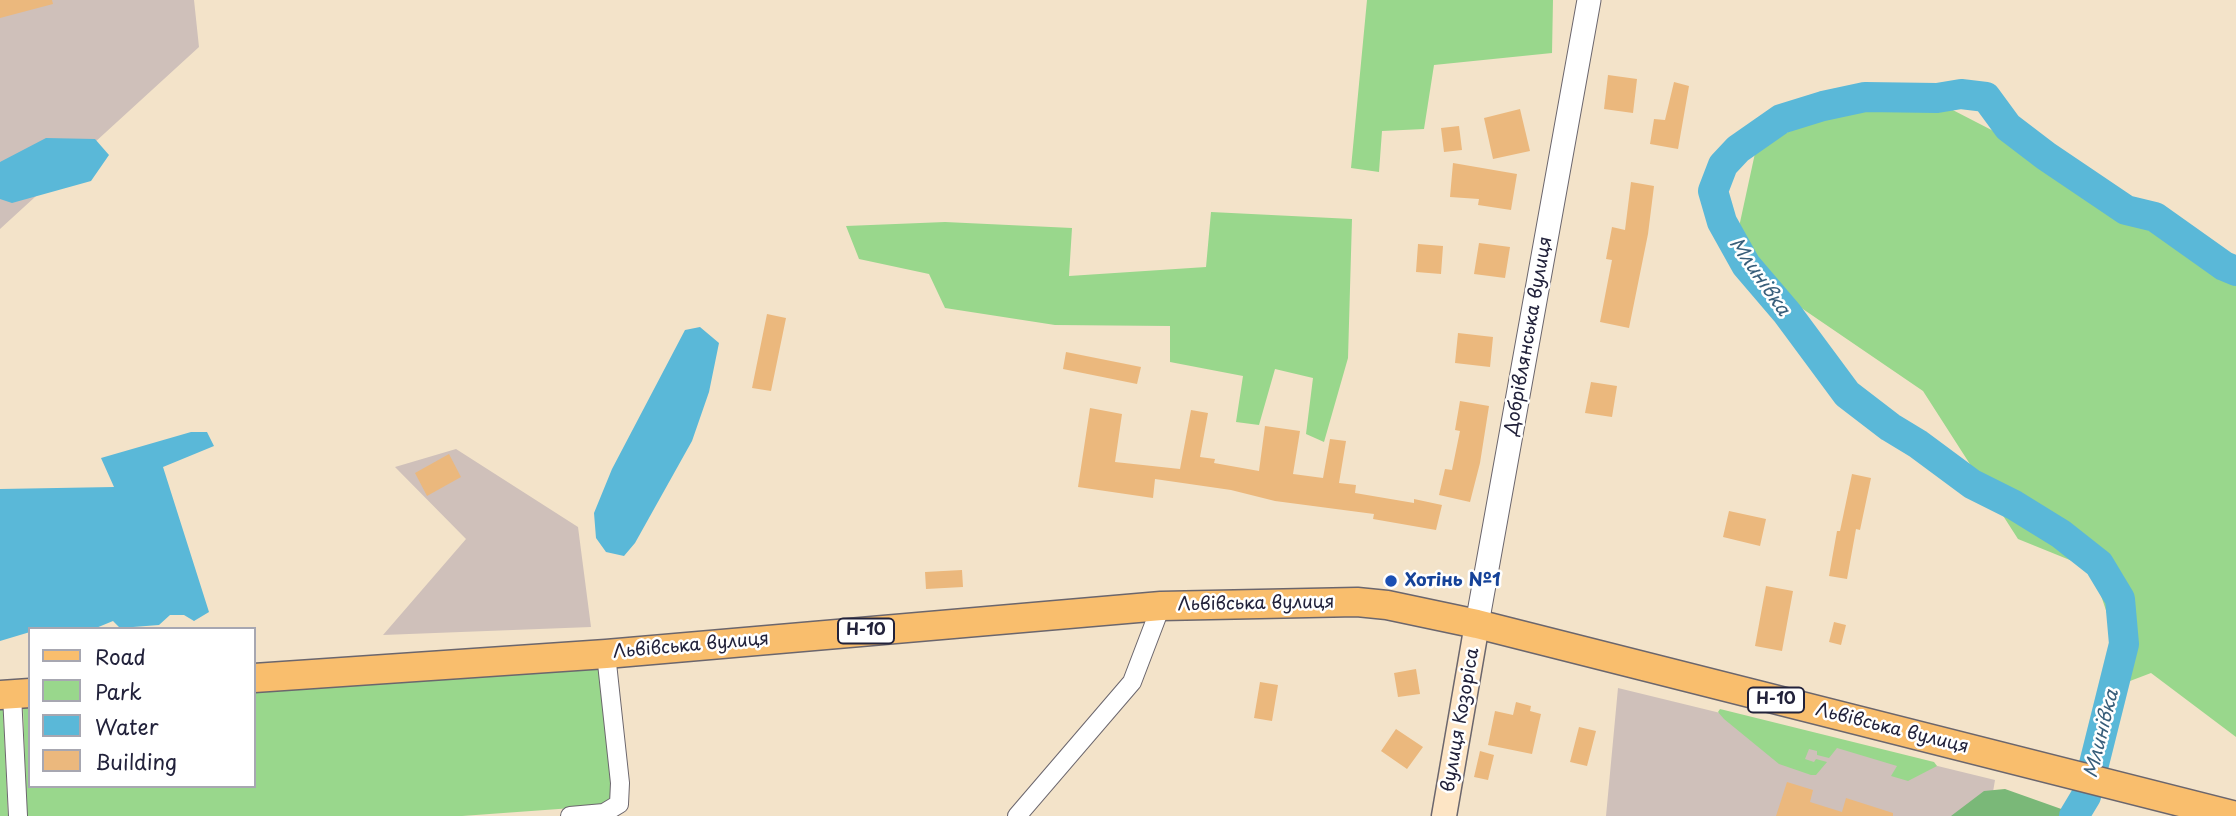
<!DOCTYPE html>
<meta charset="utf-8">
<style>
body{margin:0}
#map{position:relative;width:2236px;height:816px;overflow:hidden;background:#f3e3c9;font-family:"Playpen Sans",sans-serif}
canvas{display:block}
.legend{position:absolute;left:28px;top:627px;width:228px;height:161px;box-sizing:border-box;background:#fff;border:2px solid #a7a7b1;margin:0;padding:9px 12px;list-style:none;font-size:21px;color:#22223b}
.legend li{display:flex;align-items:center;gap:14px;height:35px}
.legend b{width:35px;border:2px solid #a7a7b1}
</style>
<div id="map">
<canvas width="2236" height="816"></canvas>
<ul class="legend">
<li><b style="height:9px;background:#f9be6d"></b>Road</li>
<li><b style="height:19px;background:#99d78c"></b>Park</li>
<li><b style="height:19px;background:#5ab8d8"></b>Water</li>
<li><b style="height:19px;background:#ebb87d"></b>Building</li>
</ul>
</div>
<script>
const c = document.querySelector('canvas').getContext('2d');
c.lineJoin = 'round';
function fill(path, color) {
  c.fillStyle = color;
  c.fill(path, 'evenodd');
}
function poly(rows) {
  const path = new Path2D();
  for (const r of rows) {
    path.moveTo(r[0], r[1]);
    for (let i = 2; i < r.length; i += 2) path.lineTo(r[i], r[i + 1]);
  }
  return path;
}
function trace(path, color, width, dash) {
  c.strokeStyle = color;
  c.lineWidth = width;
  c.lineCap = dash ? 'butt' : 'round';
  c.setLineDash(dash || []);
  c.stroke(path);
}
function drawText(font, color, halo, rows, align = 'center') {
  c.font = font + ' "Playpen Sans",sans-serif';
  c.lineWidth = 5;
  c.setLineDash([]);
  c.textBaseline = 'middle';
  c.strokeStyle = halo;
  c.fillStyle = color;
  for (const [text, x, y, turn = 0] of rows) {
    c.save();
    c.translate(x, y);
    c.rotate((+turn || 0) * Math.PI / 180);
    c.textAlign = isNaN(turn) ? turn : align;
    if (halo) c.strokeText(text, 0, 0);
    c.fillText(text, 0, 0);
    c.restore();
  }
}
const industrial = poly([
 [0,0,194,0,199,47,0,229],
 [456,449,578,527,591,627,383,635,466,539,395,467],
 [1618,688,1995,780,1989,816,1606,816]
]);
const green = poly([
 [1367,0,1553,0,1552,53,1434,65,1424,129,1382,131,1379,172,1351,168],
 [1945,106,2007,138,2236,272,2236,737,2151,673,2130,681,2092,569,2018,539,1923,391,1775,290,1739,227,1757,144,1853,107],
 [1211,212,1352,219,1348,358,1324,442,1306,434,1313,378,1275,369,1259,425,1236,422,1243,376,1170,362,1170,326,1055,325,945,308,929,274,859,259,846,226,945,222,1072,228,1069,276,1206,267],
 [599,669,612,797,600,806,462,816,27,816,23,707,30,706,30,786,254,786,254,691],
 [1720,709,1934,762,1937,766,1908,781,1891,776,1897,766,1837,748,1829,758,1817,755,1817,751,1809,749,1805,759,1814,762,1816,759,1827,762,1816,775,1811,775,1779,764,1724,719,1718,712],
 [0,710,3,710,8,816,0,816]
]);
const forest = poly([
 [2005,789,2081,816,2082,816,1951,816,1984,791]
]);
const water = poly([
 [46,138,95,139,109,155,91,181,12,203,0,199,0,162],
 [700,327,719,343,709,392,692,441,635,543,624,556,606,552,596,538,594,513,612,469,685,330],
 [191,432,207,432,214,446,163,467,209,612,194,621,184,615,170,615,159,625,120,628,113,621,96,628,85,629,30,629,30,632,0,641,0,489,114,487,101,458]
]);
const river = poly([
 [2074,816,2086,796,2124,644,2120,599,2099,564,2061,534,2014,505,1972,484,1918,444,1890,427,1847,394,1787,313,1746,265,1722,222,1713,191,1723,165,1738,149,1781,119,1823,106,1865,97,1937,98,1961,94,1986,97,2008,127,2046,156,2126,210,2155,217,2224,266,2236,271]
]);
const building = poly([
 [0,0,52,0,53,4,0,18],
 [1608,75,1637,79,1633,113,1604,109],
 [1674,82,1689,86,1678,149,1650,144,1654,119,1665,120],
 [1520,109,1530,151,1493,159,1484,118],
 [1459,126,1462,150,1444,152,1441,128],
 [1453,163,1517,174,1511,210,1478,205,1479,199,1450,197],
 [1631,182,1654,186,1648,234,1629,328,1600,322,1612,260,1606,259,1612,227,1625,230],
 [1479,243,1510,247,1505,278,1474,274],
 [1418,244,1443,246,1441,274,1416,272],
 [767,314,786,318,771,391,752,388],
 [1458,333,1493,337,1490,367,1455,363],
 [1066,352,1141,367,1137,384,1063,369],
 [1591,382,1617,386,1612,417,1585,413],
 [1460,401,1489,406,1480,463,1470,502,1439,495,1445,469,1452,470,1460,431,1455,430],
 [1090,408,1122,414,1115,462,1180,469,1191,410,1208,413,1200,457,1215,459,1214,463,1259,471,1265,426,1300,431,1293,474,1323,478,1330,439,1346,441,1339,483,1356,485,1355,493,1414,503,1414,499,1442,505,1436,530,1373,519,1374,514,1275,501,1231,490,1155,479,1153,498,1078,487],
 [449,454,461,477,427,496,415,473],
 [1852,474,1871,478,1860,530,1856,529,1847,579,1829,576,1837,531,1840,531],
 [1729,511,1766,519,1760,546,1723,537],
 [962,570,963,587,926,589,925,572],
 [1766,586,1793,591,1782,651,1755,646],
 [1834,622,1846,625,1841,645,1829,642],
 [1416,669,1420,694,1398,697,1394,673],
 [1260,682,1278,685,1272,721,1254,718],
 [1516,702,1531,706,1530,711,1541,714,1532,754,1488,745,1495,711,1513,715],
 [1579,727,1596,731,1587,766,1570,762],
 [1396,729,1423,747,1407,769,1381,751],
 [1480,751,1494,755,1488,780,1474,777],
 [1787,782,1813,790,1810,802,1842,812,1846,798,1893,813,1893,816,1776,816]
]);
const minor = poly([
 [12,695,18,816],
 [570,816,604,813,619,804,620,783,606,654],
 [1017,816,1132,682,1161,606]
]);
const tertiary = poly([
 [1477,624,1589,0]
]);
const secondary = poly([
 [1444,816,1477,624]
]);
const primary = poly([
 [254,678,606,654,1161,606,1357,602,1387,605,1477,624,2236,816],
 [0,695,30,693]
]);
const markers = [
 [1391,581,7,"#1a4fb4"]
];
const shields = [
 [866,631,56],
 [1776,700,56]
];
const shieldNames = [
 ["Н-10",866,631],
 ["Н-10",1776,700]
];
const streetNames = [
 ["Добрівлянська вулиця",1529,336,-80],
 ["Львівська вулиця",1256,604,-1],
 ["Львівська вулиця",691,646,-5],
 ["вулиця Козоріса",1461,720,-80],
 ["Львівська вулиця",1892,729,14]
];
const transitNames = [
 ["Хотінь №1",1405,581]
];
const waterNames = [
 ["Млинівка",1759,277,55],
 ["Млинівка",2102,734,-76]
];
fill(industrial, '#cfc0ba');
fill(green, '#99d78c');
fill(forest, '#7ab878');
fill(water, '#5ab8d8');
trace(river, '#5ab8d8', 30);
fill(building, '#ebb87d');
trace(minor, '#6b666d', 20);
trace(tertiary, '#6b666d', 25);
trace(secondary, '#6b666d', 27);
trace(primary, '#6b666d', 31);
trace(minor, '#fff', 18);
trace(tertiary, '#fff', 23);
trace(secondary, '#fde5c5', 24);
trace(primary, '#f9be6d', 28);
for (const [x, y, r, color] of markers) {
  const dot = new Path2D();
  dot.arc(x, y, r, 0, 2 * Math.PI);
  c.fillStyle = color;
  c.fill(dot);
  trace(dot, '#fff', 2.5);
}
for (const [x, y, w] of shields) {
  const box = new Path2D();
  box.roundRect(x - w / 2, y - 12.5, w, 25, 5);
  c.fillStyle = '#fff';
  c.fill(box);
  trace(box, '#22223b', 2);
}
drawText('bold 16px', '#22223b', null, shieldNames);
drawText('18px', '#22223b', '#fff', streetNames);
drawText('bold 18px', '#164399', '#fff', transitNames, 'left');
drawText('italic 19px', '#385e7a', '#fff', waterNames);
</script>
